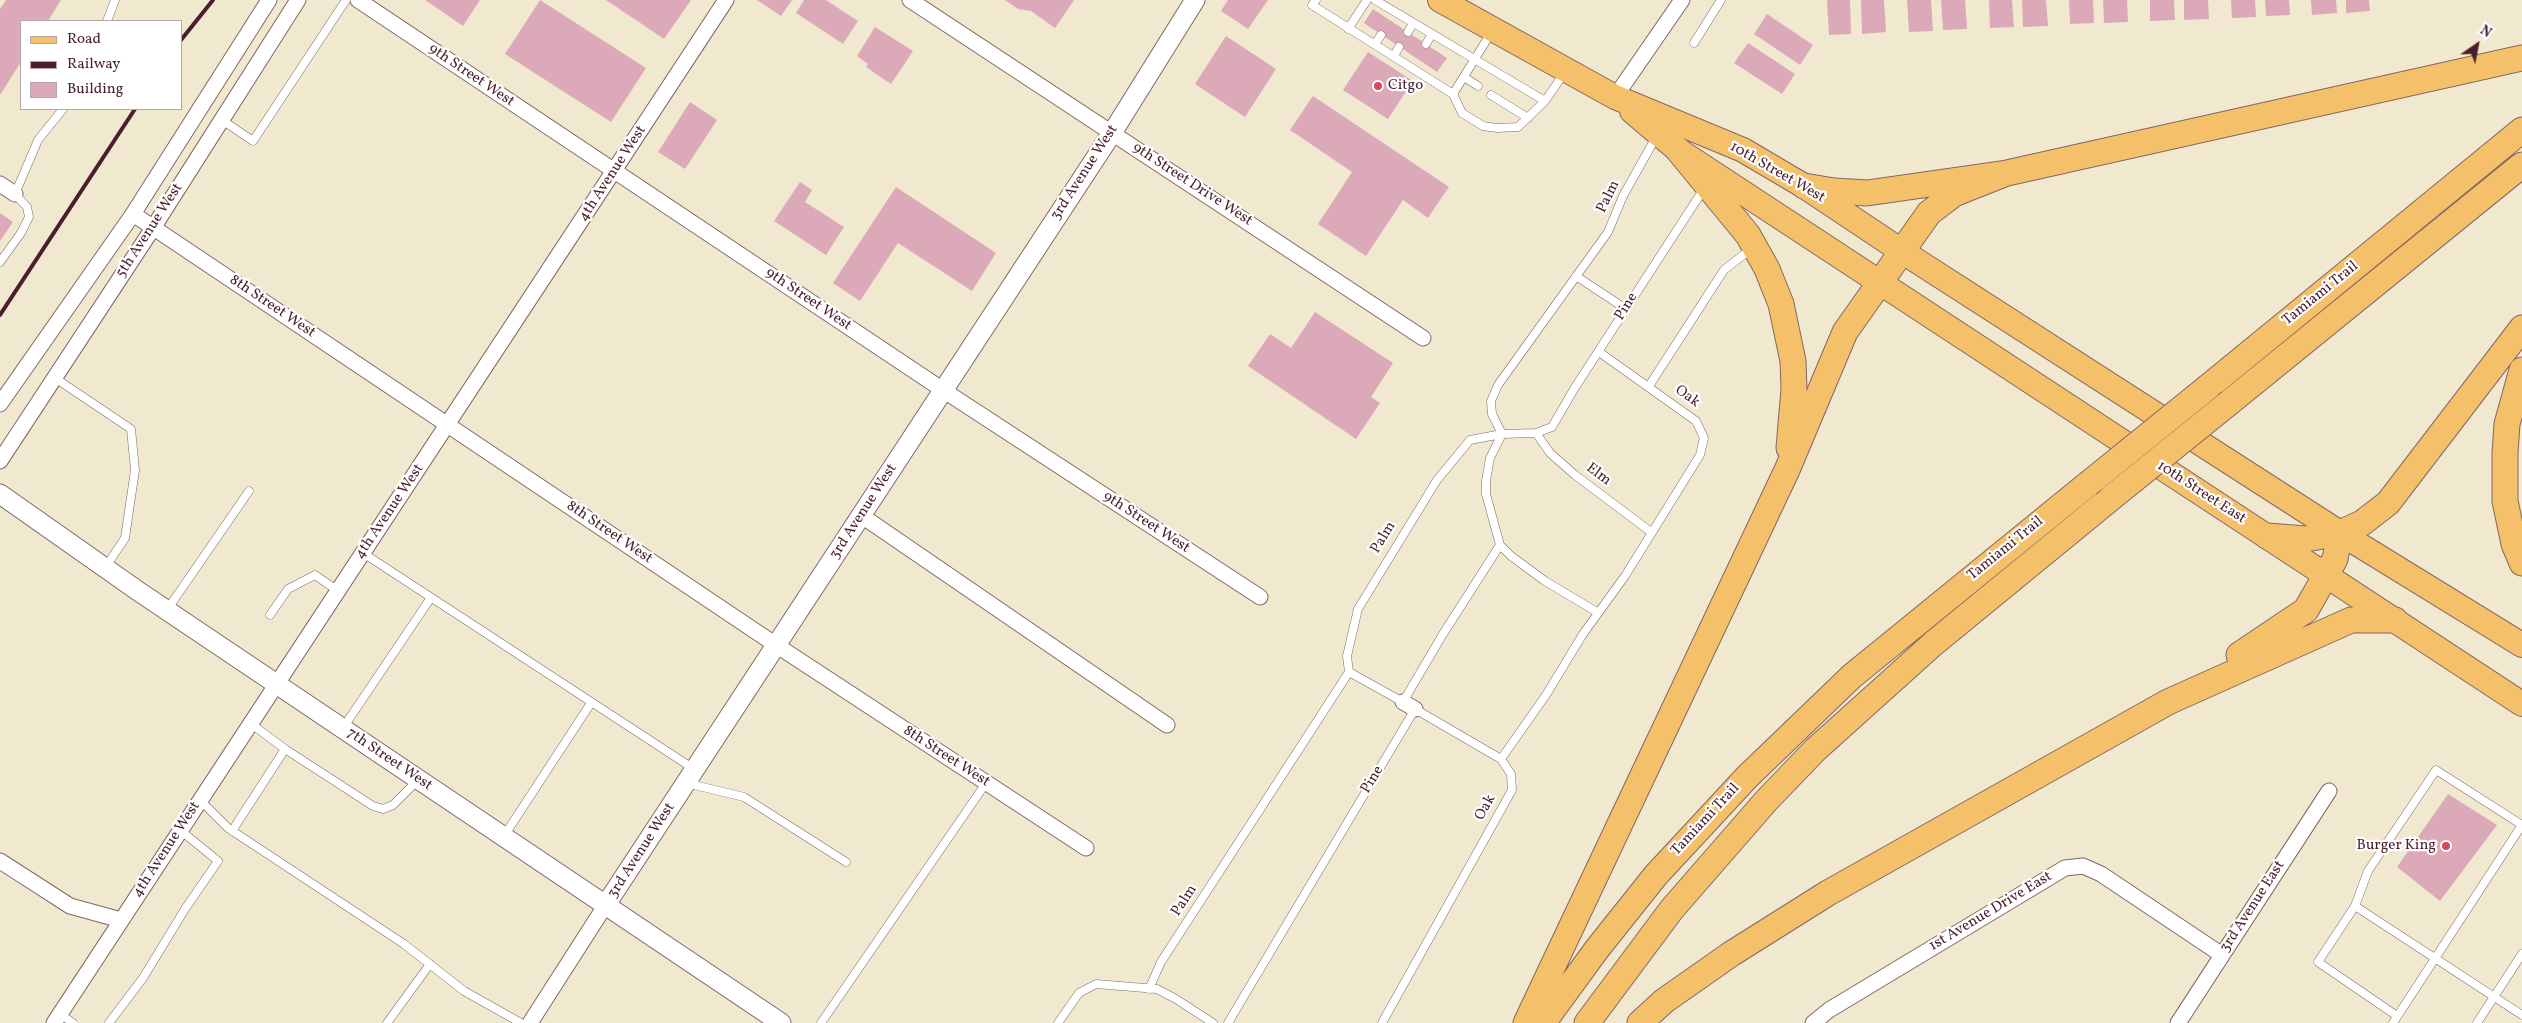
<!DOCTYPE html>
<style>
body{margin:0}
#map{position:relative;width:2522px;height:1023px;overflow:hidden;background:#f0e9d0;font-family:Vollkorn,serif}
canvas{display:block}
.legend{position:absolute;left:20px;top:20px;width:162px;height:90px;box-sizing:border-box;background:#fff;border:1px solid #b7a5aa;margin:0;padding:6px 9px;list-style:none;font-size:15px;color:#4a1f2b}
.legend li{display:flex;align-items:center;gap:10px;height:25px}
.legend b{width:25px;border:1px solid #b7a5aa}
.north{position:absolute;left:2452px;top:20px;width:50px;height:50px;-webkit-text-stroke:4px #fff;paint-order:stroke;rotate:33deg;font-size:14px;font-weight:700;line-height:20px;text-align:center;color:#4a1f2b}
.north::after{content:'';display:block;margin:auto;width:18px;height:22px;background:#4a1f2b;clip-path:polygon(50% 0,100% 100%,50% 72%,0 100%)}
</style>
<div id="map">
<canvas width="2522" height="1023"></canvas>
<ul class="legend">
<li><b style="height:6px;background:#f4c16a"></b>Road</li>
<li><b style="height:6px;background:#4a1f2b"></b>Railway</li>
<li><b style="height:14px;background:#dca9b9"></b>Building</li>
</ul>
<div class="north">N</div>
</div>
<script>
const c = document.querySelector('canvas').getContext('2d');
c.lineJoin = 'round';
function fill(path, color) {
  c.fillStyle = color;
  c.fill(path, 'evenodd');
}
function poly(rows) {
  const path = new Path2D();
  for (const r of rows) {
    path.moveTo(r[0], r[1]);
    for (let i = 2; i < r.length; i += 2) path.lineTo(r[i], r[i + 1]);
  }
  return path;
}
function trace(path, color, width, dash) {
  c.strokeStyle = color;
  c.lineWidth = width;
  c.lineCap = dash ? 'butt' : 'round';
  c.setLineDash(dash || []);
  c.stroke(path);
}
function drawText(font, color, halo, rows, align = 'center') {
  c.font = font + ' Vollkorn,serif';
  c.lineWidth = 4.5;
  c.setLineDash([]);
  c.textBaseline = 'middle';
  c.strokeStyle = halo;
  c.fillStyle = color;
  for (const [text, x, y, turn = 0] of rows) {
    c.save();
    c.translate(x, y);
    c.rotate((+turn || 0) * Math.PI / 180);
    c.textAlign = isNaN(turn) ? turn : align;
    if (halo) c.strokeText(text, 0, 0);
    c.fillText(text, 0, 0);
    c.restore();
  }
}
const building = poly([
 [6,0,61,0,48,21,21,21,21,62,0,95,0,9],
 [425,0,480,0,463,26],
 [540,0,646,68,611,122,505,54],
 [606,0,691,0,664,39],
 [757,0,792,0,781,16],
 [804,0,826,0,858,21,843,44,796,13],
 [1005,0,1074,0,1055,28,1031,11,1018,9],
 [1228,0,1268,0,1248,29,1221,11],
 [1827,0,1850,0,1851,34,1829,35],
 [1861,0,1884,0,1886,32,1862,34],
 [1907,0,1931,0,1933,31,1909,32],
 [1941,0,1965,0,1967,29,1943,30],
 [1989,0,2012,0,2014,27,1990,28],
 [2022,0,2046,0,2048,26,2023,27],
 [2069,0,2093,0,2094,23,2070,24],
 [2103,0,2127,0,2128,22,2104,23],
 [2150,0,2174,0,2175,20,2150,21],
 [2184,0,2208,0,2209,19,2184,20],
 [2231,0,2255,0,2256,17,2232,18],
 [2265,0,2289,0,2290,15,2266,16],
 [2311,0,2336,0,2337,13,2312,15],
 [2346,0,2369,0,2370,11,2346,13],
 [1373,9,1447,58,1437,72,1364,23],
 [1767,14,1813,45,1800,65,1754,34],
 [875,27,913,51,891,84,866,67,868,64,857,56],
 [1226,36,1276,69,1245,117,1195,84],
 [1748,43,1795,74,1782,94,1734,63],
 [1368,52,1413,81,1388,119,1343,90],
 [1313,96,1449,187,1428,218,1403,200,1366,256,1318,224,1352,172,1290,130],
 [690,102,717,120,685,169,658,152],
 [800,182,812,190,805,202,844,227,826,255,774,221],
 [896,187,996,253,972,291,898,243,860,301,833,283],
 [0,213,13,222,0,241],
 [1315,312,1393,363,1371,397,1380,403,1356,439,1248,366,1270,334,1291,348],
 [2448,794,2497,825,2440,901,2397,867]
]);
const service = poly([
 [1316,0,1312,5,1453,94,1491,33],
 [1375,0,1545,101,1565,72],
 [107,21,115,0],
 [1348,29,1367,0],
 [1408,32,1413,23],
 [1694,43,1721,0],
 [1375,44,1381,35],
 [1426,44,1432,34],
 [1394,56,1399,47],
 [1464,77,1478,86],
 [1453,94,1462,113,1483,126,1497,128,1518,127,1545,101],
 [1491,95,1528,118],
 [222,120,253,141,346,0],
 [0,262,21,233,29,217,27,207,15,194,38,140,63,109],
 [1576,276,1626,309],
 [55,378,131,429,135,470,125,538,105,568],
 [1649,386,1724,270,1751,249],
 [1536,433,1550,453,1575,475,1651,532],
 [1502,434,1492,414,1491,401,1498,385,1608,232,1623,196,1656,137],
 [1502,434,1490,458,1486,481,1486,494,1500,545,1511,556,1545,581,1597,612],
 [363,553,694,769],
 [167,610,249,491],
 [270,615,288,589,315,575,338,591],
 [1349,672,1403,702,1443,634,1500,545],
 [250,723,285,749],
 [343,728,430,599],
 [1501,759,1546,695,1583,634,1625,576,1700,455,1704,438,1696,421,1599,352],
 [686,783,744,797,846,862],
 [200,800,228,828,404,944,464,991,521,1023],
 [232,831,285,749,373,806,383,809,393,805,418,780],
 [504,836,591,703],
 [2355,906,2368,871,2436,770,2522,825],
 [1149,989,1161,962,1349,672,1347,656,1358,609,1437,480,1470,440,1502,434,1536,433,1552,427,1574,389,1705,187],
 [60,1014,73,1023],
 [2397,1016,2318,962,2355,906,2522,1015],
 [109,1023,143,978,185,909,218,861,180,830],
 [387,1023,430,964],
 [821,1023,986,783],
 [1058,1023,1079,993,1096,984,1157,989,1176,999,1213,1023],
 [1228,1023,1415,709,1501,759,1511,774,1512,790,1382,1023],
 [2393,1023,2522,825],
 [2477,1023,2522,954]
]);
const minor = poly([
 [358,0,943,390,1260,597],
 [910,0,1423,338],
 [1615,97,1682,0],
 [0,184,15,194],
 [133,214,776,645,1086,848],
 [0,404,133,214,269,0],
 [0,461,153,228,298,0],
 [862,516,1167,725],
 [1403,702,1415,709],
 [0,861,70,906,121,920],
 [54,1023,726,0],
 [530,1023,605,906],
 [1813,1023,1829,1010,2065,868,2083,866,2101,874,2222,955],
 [2178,1023,2329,791]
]);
const tertiary = poly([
 [0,494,138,591,781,1023],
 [605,906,1112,133,1195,0]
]);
const primary = poly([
 [1440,0,1615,97,1743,150,1804,186,1903,252,2340,533,2522,645],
 [1632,111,1678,150,2522,704]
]);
const trunk = poly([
 [1678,150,1748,235,1767,269,1781,304,1793,361,1794,389,1789,448],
 [1804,186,1834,191,1867,193,2007,173,2522,58],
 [2522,370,2507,424,2505,453,2505,501,2514,544,2522,563],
 [2208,387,2522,130],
 [2230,402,2522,165],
 [2267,536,2306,539,2340,533,2362,523,2388,503,2522,328],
 [2239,655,2306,610,2335,559,2340,533],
 [1526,1023,1787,470,1845,332,1929,213,1954,194,2007,173],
 [1543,1023,1597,949,1656,875,1747,777,1852,676,2088,484],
 [1587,1023,1672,909,1766,801,1815,750,1934,643,2111,498],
 [1640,1023,1664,1001,1731,954,1828,893,2168,702,2351,620,2395,620]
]);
const rail = poly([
 [181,40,213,0],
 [0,315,135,109]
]);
const trunkBridge = poly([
 [2088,484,2208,387],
 [2111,498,2230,402]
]);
const markers = [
 [1378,86,5,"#d1495b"],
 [2446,846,5,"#d1495b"]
];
const streetNames = [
 ["9th Street West",471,76,34],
 ["3rd Avenue West",1085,173,-57],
 ["10th Street West",1777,173,30],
 ["4th Avenue West",613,174,-57],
 ["9th Street Drive West",1192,185,33],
 ["Palm",1609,197,-64],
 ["5th Avenue West",150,231,-57],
 ["Tamiami Trail",2321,294,-39],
 ["9th Street West",808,300,34],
 ["8th Street West",272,307,34],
 ["Pine",1627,307,-58],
 ["Oak",1687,397,36],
 ["Elm",1598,475,37],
 ["10th Street East",2201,493,33],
 ["4th Avenue West",390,512,-56],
 ["3rd Avenue West",864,512,-57],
 ["9th Street West",1146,523,33],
 ["8th Street West",609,533,34],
 ["Palm",1384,538,-59],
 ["Tamiami Trail",2006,549,-39],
 ["8th Street West",946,757,33],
 ["7th Street West",389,760,34],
 ["Pine",1373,780,-59],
 ["Oak",1486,808,-61],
 ["Tamiami Trail",1706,820,-47],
 ["4th Avenue West",167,850,-57],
 ["3rd Avenue West",642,851,-57],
 ["Palm",1185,901,-57],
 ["3rd Avenue East",2253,907,-57],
 ["1st Avenue Drive East",1991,912,-31]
];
const poiNames = [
 ["Citgo",1388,86],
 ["Burger King",2436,846,"right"]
];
fill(building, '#dca9b9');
trace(service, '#846665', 9);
trace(minor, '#846665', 17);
trace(tertiary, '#846665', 21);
trace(primary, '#846665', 26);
trace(trunk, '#846665', 27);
trace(service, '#fff', 8);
trace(minor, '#fff', 15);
trace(tertiary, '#fff', 19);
trace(primary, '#f4c16a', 24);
trace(trunk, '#f4c16a', 25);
trace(rail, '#4a1f2b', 4);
trace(trunkBridge, '#846665', 27, []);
trace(trunkBridge, '#f4c16a', 25);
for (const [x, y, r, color] of markers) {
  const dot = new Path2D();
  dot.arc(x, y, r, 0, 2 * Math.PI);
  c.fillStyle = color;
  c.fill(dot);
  trace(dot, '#fff', 2);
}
drawText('15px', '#4a1f2b', '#fff', streetNames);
drawText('15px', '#4a1f2b', '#fff', poiNames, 'left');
</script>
